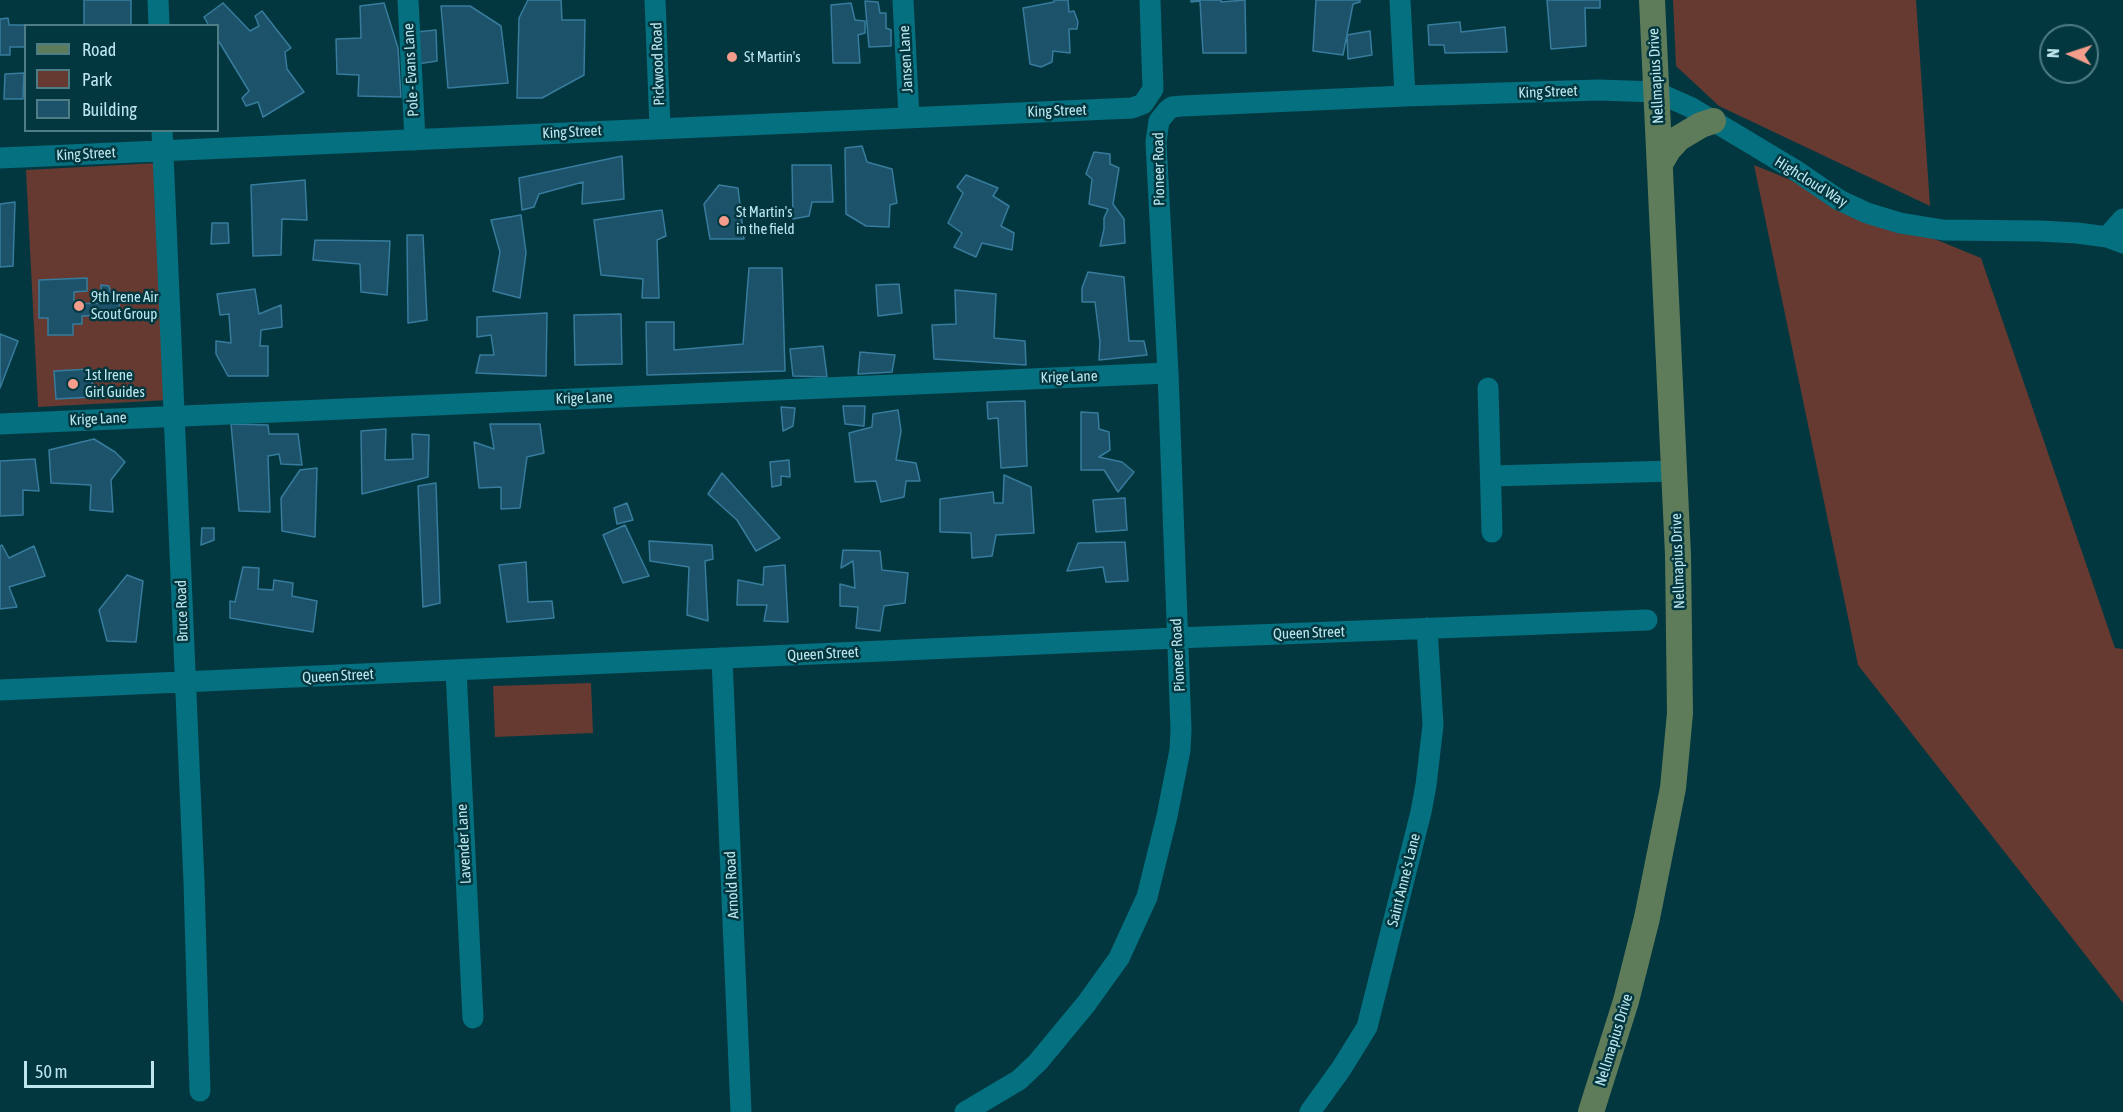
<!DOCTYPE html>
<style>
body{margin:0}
#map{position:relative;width:2123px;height:1112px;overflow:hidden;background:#03373f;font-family:"Asap Condensed",sans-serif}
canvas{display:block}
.legend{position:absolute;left:24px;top:24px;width:195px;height:108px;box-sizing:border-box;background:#03373f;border:2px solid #4e7d85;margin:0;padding:8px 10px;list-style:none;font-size:18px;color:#bee6ee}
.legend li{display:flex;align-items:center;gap:12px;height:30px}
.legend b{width:30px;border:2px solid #4e7d85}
.north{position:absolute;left:2039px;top:24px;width:60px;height:60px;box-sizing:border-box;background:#03373f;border:2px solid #4e7d85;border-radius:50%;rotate:273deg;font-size:16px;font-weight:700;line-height:24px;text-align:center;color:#bee6ee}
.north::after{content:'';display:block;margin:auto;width:21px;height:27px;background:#f49d8c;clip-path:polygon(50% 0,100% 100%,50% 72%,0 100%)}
.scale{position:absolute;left:24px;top:1061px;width:130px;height:27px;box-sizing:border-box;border:3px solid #bee6ee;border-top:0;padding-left:8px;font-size:18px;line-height:21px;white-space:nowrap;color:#bee6ee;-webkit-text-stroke:4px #03373f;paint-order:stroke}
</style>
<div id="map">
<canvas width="2123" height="1112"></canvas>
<ul class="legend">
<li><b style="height:8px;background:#5e7c5a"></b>Road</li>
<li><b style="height:16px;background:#663931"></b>Park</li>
<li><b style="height:16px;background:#1d526b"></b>Building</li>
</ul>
<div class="north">N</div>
<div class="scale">50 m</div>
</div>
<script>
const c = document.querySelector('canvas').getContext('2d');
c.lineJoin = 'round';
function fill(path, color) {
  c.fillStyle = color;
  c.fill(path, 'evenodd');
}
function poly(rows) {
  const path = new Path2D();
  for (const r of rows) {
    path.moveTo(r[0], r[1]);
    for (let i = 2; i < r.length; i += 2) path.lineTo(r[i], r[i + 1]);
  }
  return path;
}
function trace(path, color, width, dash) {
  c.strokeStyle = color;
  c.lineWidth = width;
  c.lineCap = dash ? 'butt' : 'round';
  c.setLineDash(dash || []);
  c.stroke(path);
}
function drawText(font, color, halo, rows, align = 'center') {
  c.font = font + ' "Asap Condensed",sans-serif';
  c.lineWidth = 5;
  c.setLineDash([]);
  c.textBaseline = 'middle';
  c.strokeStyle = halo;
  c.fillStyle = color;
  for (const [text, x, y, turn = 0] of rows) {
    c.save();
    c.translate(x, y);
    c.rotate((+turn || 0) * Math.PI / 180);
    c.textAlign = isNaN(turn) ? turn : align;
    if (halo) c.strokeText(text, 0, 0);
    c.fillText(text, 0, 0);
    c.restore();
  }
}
const green = poly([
 [1673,0,1916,0,1930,206,1719,106,1676,66],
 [157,163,169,400,38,407,26,170],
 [1754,165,1981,258,2115,648,2123,649,2123,1003,1858,665],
 [591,683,593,733,495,737,493,686]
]);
const building = poly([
 [84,0,131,0,131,26,84,26,84,0],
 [528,0,561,0,562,20,585,20,584,75,542,98,517,98,519,18,528,0],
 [1054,0,1068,0,1069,12,1074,11,1078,22,1077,29,1069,29,1070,53,1053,51,1052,62,1041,67,1030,64,1023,8,1054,2,1054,0],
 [1191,0,1221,0,1221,2,1245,0,1246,53,1203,53,1200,1,1191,2,1191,0],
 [1316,0,1360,0,1360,2,1353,4,1343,55,1313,51,1316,0],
 [1547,0,1600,0,1600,8,1585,8,1586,46,1551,49,1547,0],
 [865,1,878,2,880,13,886,13,886,28,891,30,891,46,869,47,865,1],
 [223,3,250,31,259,26,255,16,262,11,291,48,285,52,287,69,304,92,263,117,258,102,246,106,242,98,249,91,218,40,218,26,209,26,204,17,223,3],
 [384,3,398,48,401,97,358,96,359,75,337,74,336,39,361,38,360,6,384,3],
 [851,3,855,20,865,21,865,33,858,35,860,63,833,63,831,5,851,3],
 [441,6,470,6,501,26,508,83,448,88,441,6],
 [8,18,9,25,25,25,25,47,10,47,10,55,0,55,0,19,8,18],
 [1460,22,1461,32,1505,27,1507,52,1445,53,1444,45,1429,45,1428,25,1460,22],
 [436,30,437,61,417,64,416,32,436,30],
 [1370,31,1372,55,1348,59,1347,35,1370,31],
 [24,73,23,99,4,99,5,74,24,73],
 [862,146,867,162,892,169,897,203,890,205,889,227,866,226,846,214,845,148,862,146],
 [1094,152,1110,154,1110,164,1119,168,1113,204,1124,219,1125,243,1100,246,1104,229,1104,218,1108,209,1089,204,1092,179,1086,174,1094,152],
 [622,156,624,199,582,204,583,182,539,194,534,207,522,210,519,178,622,156],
 [792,165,831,165,833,202,812,202,809,216,793,219,792,165],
 [966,175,998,188,993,196,1009,206,1001,226,1014,233,1012,250,982,243,976,257,954,247,962,233,948,223,963,193,957,187,966,175],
 [305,180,307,220,282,219,281,255,253,256,251,185,305,180],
 [719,185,738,188,744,239,710,239,704,204,719,185],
 [15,202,13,266,0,267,0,204,15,202],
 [662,210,666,236,657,240,659,298,642,298,643,279,601,275,594,220,662,210],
 [521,215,526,253,520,298,493,291,500,252,491,220,521,215],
 [212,223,228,223,229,243,211,244,212,223],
 [407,235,423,235,427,320,408,323,407,235],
 [315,240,390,241,387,295,361,292,360,264,313,260,315,240],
 [749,268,782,268,785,371,647,375,646,322,674,322,674,350,743,344,749,268],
 [1088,272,1124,277,1129,341,1144,341,1147,355,1099,360,1100,342,1095,302,1082,302,1082,288,1088,272],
 [87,278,87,291,74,292,74,304,102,303,101,285,109,286,112,299,119,304,119,310,113,314,107,313,104,315,82,316,82,324,73,324,73,335,48,335,48,318,39,318,39,280,87,278],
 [899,284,902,313,878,316,876,285,899,284],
 [255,289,259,314,281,305,282,327,261,330,260,346,268,346,268,376,228,376,216,354,216,341,231,343,229,314,220,315,217,294,255,289],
 [955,290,996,294,994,338,1025,341,1026,365,934,359,932,325,956,324,955,290],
 [547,313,546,376,476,373,480,355,494,355,491,335,477,337,477,317,547,313],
 [621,314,622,364,575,365,574,315,621,314],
 [0,334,18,341,0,388,0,334],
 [823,346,827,377,793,376,790,349,823,346],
 [860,352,895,355,892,372,858,374,860,352],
 [91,369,93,397,56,399,54,371,91,369],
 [1025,401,1027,466,1001,468,998,418,988,419,987,402,1025,401],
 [843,406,865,406,864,426,845,424,843,406],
 [781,407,795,408,793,426,783,431,781,407],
 [898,410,901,431,896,460,916,463,920,481,906,481,904,497,881,502,876,481,855,482,849,433,872,427,873,414,898,410],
 [1081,412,1098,413,1099,429,1109,432,1110,450,1099,457,1122,462,1134,472,1118,492,1104,470,1081,470,1081,412],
 [231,424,268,425,269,434,298,434,302,465,281,464,279,454,268,456,270,512,239,511,231,424],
 [490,424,540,424,544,453,527,457,520,508,501,509,501,487,479,488,474,442,494,449,490,424],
 [386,429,385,460,413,459,412,434,429,435,428,477,362,494,361,431,386,429],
 [94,439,115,452,125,462,111,480,113,512,90,510,91,485,51,483,49,450,94,439],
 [35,459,39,491,23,490,23,515,0,516,0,461,35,459],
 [789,460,790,477,781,476,781,485,772,487,770,462,789,460],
 [317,468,315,537,282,531,281,498,300,470,317,468],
 [722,473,780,538,756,551,737,520,708,494,722,473],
 [1004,475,1031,487,1034,533,996,535,992,556,972,558,971,533,940,532,940,499,993,492,994,503,1003,503,1004,475],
 [436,483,440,603,423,607,418,486,436,483],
 [1125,498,1127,530,1096,532,1093,500,1125,498],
 [627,503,633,520,617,524,614,508,627,503],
 [625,525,649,576,623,583,603,535,625,525],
 [202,528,214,528,214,540,201,545,202,528],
 [649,541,712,545,713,559,705,561,708,621,687,615,689,567,650,561,649,541],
 [1125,542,1128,581,1106,582,1103,567,1067,571,1078,543,1125,542],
 [2,545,9,558,34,546,45,576,9,587,17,607,0,609,0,546,2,545],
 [843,550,880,551,882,570,908,573,905,603,884,606,880,631,856,628,858,607,840,606,840,584,855,588,853,561,841,568,843,550],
 [526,562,528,602,552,601,554,618,507,622,499,565,526,562],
 [785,565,788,622,764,621,767,605,737,605,738,580,763,585,764,567,785,565],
 [243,567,259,568,258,589,273,590,274,580,293,583,292,596,317,601,313,632,230,618,230,601,235,602,243,567],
 [127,575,143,581,136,642,107,641,99,610,127,575]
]);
const minor = poly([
 [158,0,159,26],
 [408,0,415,140],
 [655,0,660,127],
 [903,0,909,117],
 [1400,0,1405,96],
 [162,130,194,882,200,1091],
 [0,158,1132,108,1143,104,1153,89,1150,0],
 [2107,237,2123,219],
 [1488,388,1492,532],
 [0,424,1168,373],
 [1491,476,1674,471],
 [722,658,741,1112],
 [456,670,473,1018],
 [0,690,1176,638,1647,620],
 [965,1112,1019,1080,1038,1062,1086,1004,1119,958,1147,897,1167,816,1180,750,1181,730,1168,373,1156,142,1159,121,1167,111,1172,107,1182,106,1405,96,1599,90,1656,92,1690,107,1795,170,1839,200,1867,213,1900,223,1943,230,2040,231,2077,233,2107,237,2123,243],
 [1310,1112,1341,1069,1367,1027,1421,812,1426,785,1433,725,1427,628]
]);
const major = poly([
 [1660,164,1668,150,1679,138,1701,125,1713,121],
 [1591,1112,1626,1001,1647,918,1673,788,1680,713,1678,555,1652,0]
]);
const markers = [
 [732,57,6,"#f49d8c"],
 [724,221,6,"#f49d8c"],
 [79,306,6,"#f49d8c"],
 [73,384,6,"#f49d8c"]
];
const poiNames = [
 ["St Martin's",744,57],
 ["St Martin's",736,212],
 ["in the field",736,229],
 ["9th Irene Air",91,297],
 ["Scout Group",91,314],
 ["1st Irene",85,375],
 ["Girl Guides",85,392]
];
const streetNames = [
 ["Jansen Lane",906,59,-93],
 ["Pickwood Road",658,64,-92],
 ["Pole - Evans Lane",411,70,-93],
 ["Nellmapius Drive",1656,76,-93],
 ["King Street",1548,92,-2],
 ["King Street",1057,111,-2],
 ["King Street",572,132,-3],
 ["King Street",86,154,-3],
 ["Pioneer Road",1159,169,-91],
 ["Highcloud Way",1811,182,32],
 ["Krige Lane",1069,377,-2],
 ["Krige Lane",584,398,-2],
 ["Krige Lane",98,419,-3],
 ["Nellmapius Drive",1678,561,-92],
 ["Bruce Road",182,611,-92],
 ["Queen Street",1309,633,-2],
 ["Queen Street",823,654,-3],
 ["Pioneer Road",1178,655,-93],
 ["Queen Street",338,676,-3],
 ["Lavender Lane",464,844,-93],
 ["Saint Anne's Lane",1404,880,-76],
 ["Arnold Road",732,885,-93],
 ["Nellmapius Drive",1614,1040,-73]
];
fill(green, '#663931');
fill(building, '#1d526b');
trace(building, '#377c9d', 1.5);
trace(minor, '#057080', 21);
trace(major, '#5e7c5a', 26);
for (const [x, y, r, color] of markers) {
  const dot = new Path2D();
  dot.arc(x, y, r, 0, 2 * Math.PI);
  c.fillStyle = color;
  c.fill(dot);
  trace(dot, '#03373f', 2);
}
drawText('15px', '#bee6ee', '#03373f', poiNames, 'left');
drawText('15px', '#bee6ee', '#03373f', streetNames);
</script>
